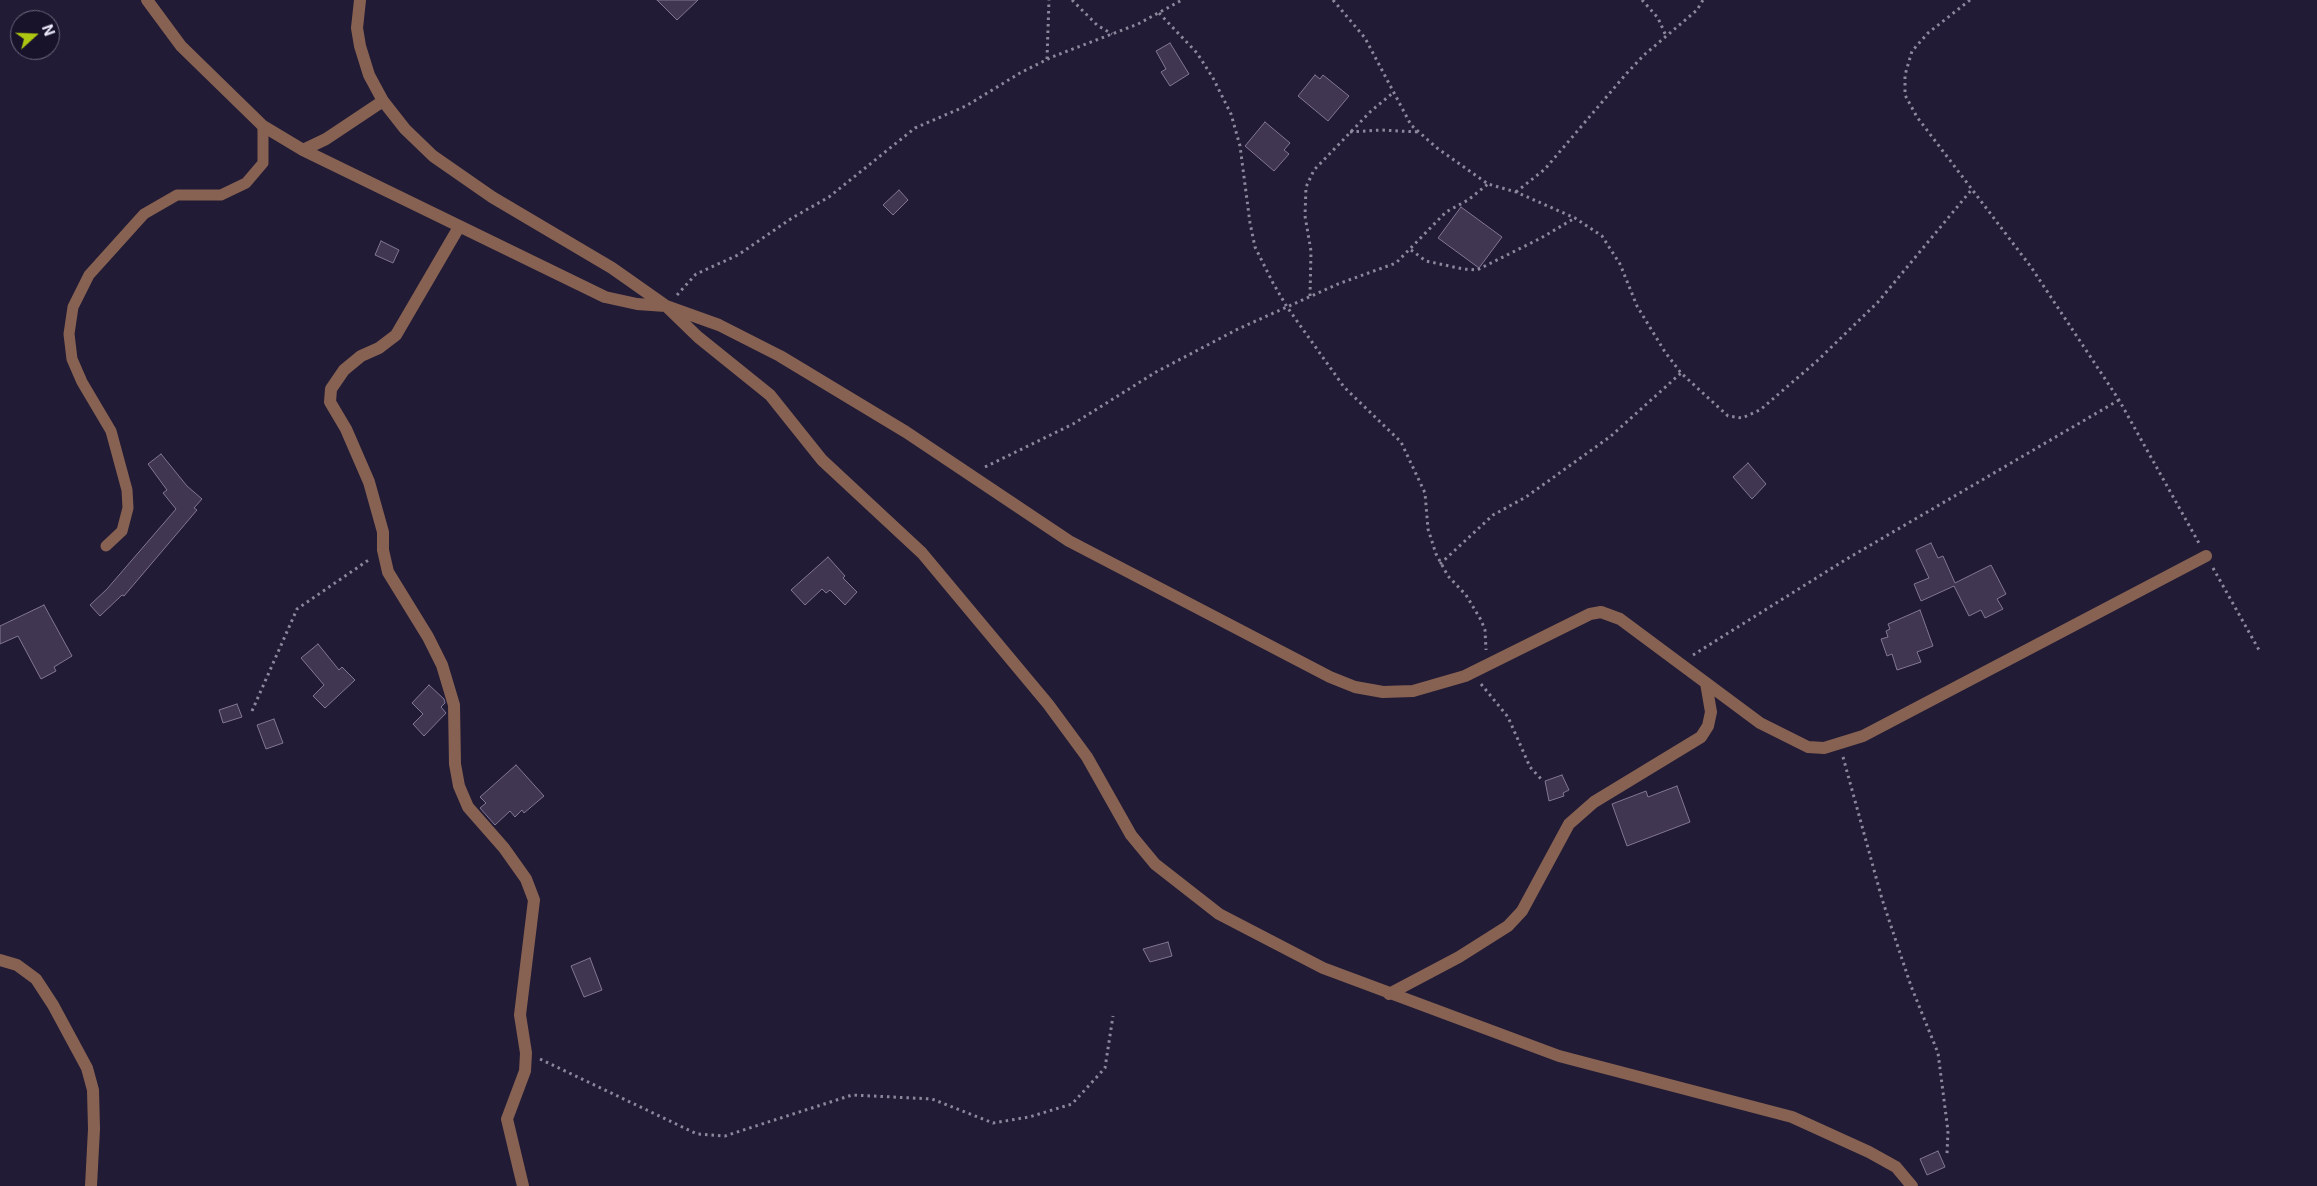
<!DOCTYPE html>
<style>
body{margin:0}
#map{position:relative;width:2317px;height:1186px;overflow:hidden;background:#211b35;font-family:Inter,sans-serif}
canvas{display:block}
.north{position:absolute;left:10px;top:10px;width:50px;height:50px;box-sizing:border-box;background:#18122a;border:1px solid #6e6a7f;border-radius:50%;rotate:70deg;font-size:14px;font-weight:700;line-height:20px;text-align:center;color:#f0edff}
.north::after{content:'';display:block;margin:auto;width:18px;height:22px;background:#acc611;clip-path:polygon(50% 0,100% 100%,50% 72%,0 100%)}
</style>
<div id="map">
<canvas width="2317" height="1186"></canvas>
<div class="north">N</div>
</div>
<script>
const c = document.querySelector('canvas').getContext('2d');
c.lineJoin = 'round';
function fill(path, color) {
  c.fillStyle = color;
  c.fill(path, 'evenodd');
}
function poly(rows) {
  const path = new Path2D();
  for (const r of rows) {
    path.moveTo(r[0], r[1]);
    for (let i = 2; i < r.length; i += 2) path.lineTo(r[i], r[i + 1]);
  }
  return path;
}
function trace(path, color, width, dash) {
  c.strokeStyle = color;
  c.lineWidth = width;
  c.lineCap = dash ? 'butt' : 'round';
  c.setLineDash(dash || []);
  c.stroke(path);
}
const building = poly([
 [657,0,698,0,677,20,657,0],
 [1170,43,1189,74,1170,86,1161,72,1166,69,1156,51,1170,43],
 [1315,75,1320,79,1323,75,1349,96,1328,121,1298,96,1315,75],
 [1265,122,1290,143,1284,150,1289,154,1274,171,1245,146,1265,122],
 [899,190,908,200,893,215,883,205,899,190],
 [1461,207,1502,237,1479,268,1438,238,1461,207],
 [381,241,399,250,393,263,375,255,381,241],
 [161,454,187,486,202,499,194,508,197,510,124,596,122,595,100,616,90,605,107,589,176,509,163,493,167,490,148,464,161,454],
 [1748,463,1766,484,1752,499,1733,477,1748,463],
 [1931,543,1938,558,1943,556,1955,583,1991,565,2006,594,1997,599,2003,609,1985,618,1981,610,1969,616,1954,586,1921,601,1914,584,1929,578,1916,550,1931,543],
 [828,557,845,576,843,578,857,592,845,605,830,590,826,593,822,589,805,605,791,590,828,557],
 [44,605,72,656,54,667,56,671,41,679,18,636,0,644,0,626,44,605],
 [1920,610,1933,646,1917,652,1921,662,1897,670,1892,654,1887,656,1881,639,1888,637,1886,631,1890,629,1888,624,1920,610],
 [318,644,339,670,342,667,355,680,325,708,313,696,324,685,301,658,318,644],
 [429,685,444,699,445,703,441,707,446,713,424,736,413,724,423,714,412,703,429,685],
 [237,704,242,717,223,723,219,710,237,704],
 [274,719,283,743,266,749,257,725,274,719],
 [516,765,544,796,524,813,522,810,515,817,510,811,495,825,480,808,486,803,480,797,516,765],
 [1562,775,1569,790,1563,793,1564,796,1549,801,1545,781,1562,775],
 [1677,786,1690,822,1627,846,1612,804,1646,791,1648,797,1677,786],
 [1168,942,1172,956,1150,962,1143,949,1168,942],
 [590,958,602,990,584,997,571,966,590,958],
 [1938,1151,1945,1167,1927,1175,1920,1159,1938,1151]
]);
const path = poly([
 [1072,0,1097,25,1112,34],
 [1333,0,1365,38,1411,125,1437,148,1488,184,1516,192,1575,218,1602,236,1620,264,1637,306,1665,352,1681,373,1728,416,1742,418,1760,410,1817,361,1878,302,1973,188],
 [1642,0,1658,18,1666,36],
 [1970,0,1928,33,1912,51,1905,75,1905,95,1917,117,2031,267,2119,400,2200,545],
 [1159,13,1197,53,1213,78,1231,114,1240,146,1250,223,1255,247,1273,283,1287,307,1344,387,1401,442,1425,493,1428,529,1436,554,1448,576,1466,595,1481,620,1485,630,1486,650],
 [1047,59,1049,0],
 [1350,132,1381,130,1418,132],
 [1516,192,1545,169,1626,74,1644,55,1697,10,1703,0],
 [1411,250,1426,261,1463,269,1477,270,1541,238,1575,218],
 [677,295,696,274,738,255,792,218,829,197,915,128,966,106,1020,73,1052,57,1138,24,1182,0],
 [1310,296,1311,251,1305,216,1306,187,1314,170,1371,111,1394,92],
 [985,467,1073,424,1156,372,1238,329,1338,284,1396,263,1446,212,1468,200,1488,184],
 [1440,564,1493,515,1526,497,1611,436,1681,373],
 [2213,568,2259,650],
 [1693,655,1845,560,2119,400],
 [1481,684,1508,717,1530,767,1542,780],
 [252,711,297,609,370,559],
 [1843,757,1882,899,1911,986,1938,1053,1948,1131,1947,1154],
 [540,1059,697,1134,725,1136,852,1095,932,1099,993,1123,1029,1117,1072,1104,1105,1068,1113,1016]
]);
const lane = poly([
 [106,546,122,531,128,508,127,490,111,431,82,382,72,359,69,334,73,307,89,275,144,214,177,195,221,195,246,183,263,163,263,126]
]);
const street = poly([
 [147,0,181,46,263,126,303,150,605,297,637,304,666,306,698,337,770,395,822,460,922,553,1048,704,1087,757,1131,835,1155,864,1219,914,1323,968,1559,1056,1792,1117,1869,1152,1896,1167,1912,1186],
 [360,0,357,28,360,46,369,75,383,101,405,129,433,156,492,197,612,268,666,306,719,325,780,356,906,432,1069,541,1330,677,1355,687,1383,692,1413,691,1465,676,1590,614,1601,612,1620,619,1760,723,1808,747,1824,748,1863,736,2206,556],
 [303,150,326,139,383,101],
 [459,227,396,335,379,348,361,356,344,370,331,389,330,402,346,429,369,482,383,532,383,550,388,572,428,637,442,665,454,705,455,764,459,786,468,807,504,848,526,879,534,900,520,1015,526,1053,525,1071,507,1119,523,1186],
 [0,960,17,965,36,979,53,1005,87,1068,93,1090,94,1129,91,1186],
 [1389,994,1459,957,1508,926,1522,911,1569,824,1594,802,1701,737,1708,726,1711,712,1706,683]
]);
fill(building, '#403651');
trace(building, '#827795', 1);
trace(path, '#8b879c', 3, [2.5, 4]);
trace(lane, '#876252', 11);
trace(street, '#876252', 12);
</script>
